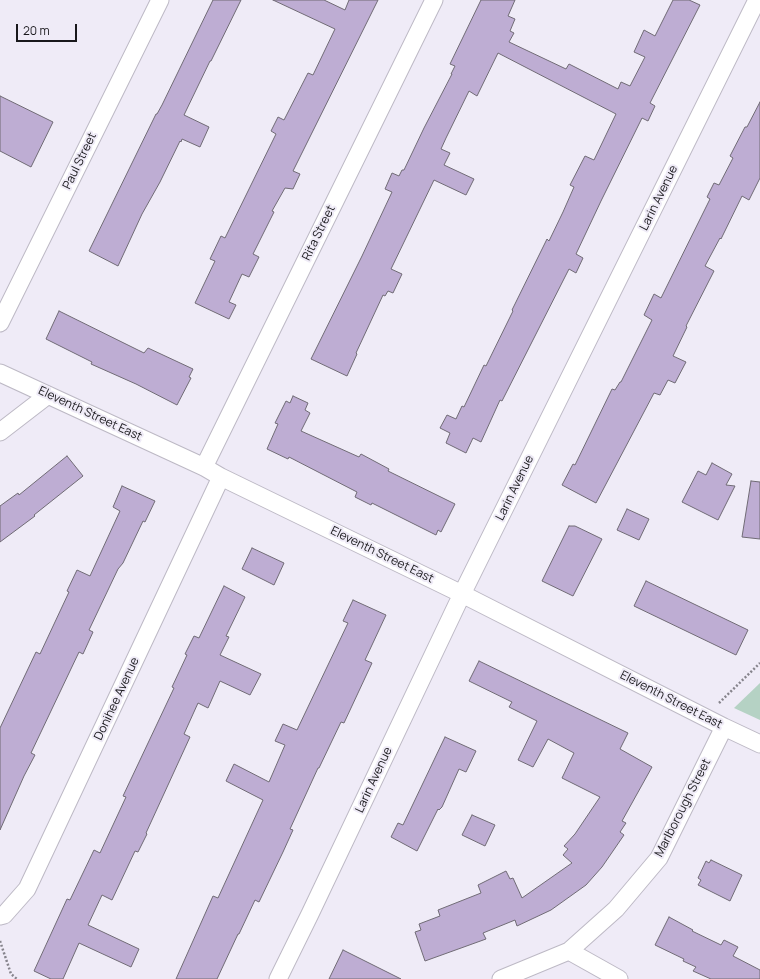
<!DOCTYPE html>
<style>
body{margin:0}
#map{position:relative;width:760px;height:979px;overflow:hidden;background:#efebf7;font-family:Manrope,sans-serif}
canvas{display:block}
.scale{position:absolute;left:16px;top:24px;width:61px;height:18px;box-sizing:border-box;border:2px solid #19181c;border-top:0;padding-left:5px;font-size:12px;line-height:14px;white-space:nowrap;color:#19181c;-webkit-text-stroke:3px #efebf7;paint-order:stroke}
</style>
<div id="map">
<canvas width="760" height="979"></canvas>
<div class="scale">20 m</div>
</div>
<script>
const c = document.querySelector('canvas').getContext('2d');
c.lineJoin = 'round';
function fill(path, color) {
  c.fillStyle = color;
  c.fill(path, 'evenodd');
}
function poly(rows) {
  const path = new Path2D();
  for (const r of rows) {
    path.moveTo(r[0], r[1]);
    for (let i = 2; i < r.length; i += 2) path.lineTo(r[i], r[i + 1]);
  }
  return path;
}
function trace(path, color, width, dash) {
  c.strokeStyle = color;
  c.lineWidth = width;
  c.lineCap = dash ? 'butt' : 'round';
  c.setLineDash(dash || []);
  c.stroke(path);
}
function drawText(font, color, halo, rows, align = 'center') {
  c.font = font + ' Manrope,sans-serif';
  c.lineWidth = 4;
  c.setLineDash([]);
  c.textBaseline = 'middle';
  c.strokeStyle = halo;
  c.fillStyle = color;
  for (const [text, x, y, turn = 0] of rows) {
    c.save();
    c.translate(x, y);
    c.rotate((+turn || 0) * Math.PI / 180);
    c.textAlign = isNaN(turn) ? turn : align;
    if (halo) c.strokeText(text, 0, 0);
    c.fillText(text, 0, 0);
    c.restore();
  }
}
const green = poly([
 [760,683,760,720,734,708]
]);
const building = poly([
 [213,0,241,0,211,61,210,61,184,115,209,127,200,147,182,139,181,142,180,141,160,182,142,214,118,266,89,251,156,114,157,114,162,105,213,0],
 [273,0,324,0,345,10,349,0,378,0,293,171,300,174,293,189,285,188,272,211,274,212,253,254,259,257,249,277,242,274,229,302,236,305,229,319,195,303,215,261,210,259,221,236,225,238,276,134,271,131,278,117,284,120,308,73,313,75,335,29,273,0],
 [481,0,515,0,508,16,515,19,510,31,514,33,509,42,566,69,569,64,618,89,621,82,630,86,645,57,634,52,644,30,655,36,673,0,689,0,700,5,650,103,655,106,648,121,642,118,601,201,576,254,583,258,576,273,569,269,502,401,500,400,481,442,473,438,466,453,446,443,450,433,440,428,447,415,456,419,462,406,464,407,484,365,486,366,513,311,512,310,547,239,549,241,563,212,574,187,570,185,585,156,594,160,616,114,498,53,477,96,469,91,446,138,441,149,450,153,444,165,474,179,466,195,434,180,391,269,402,274,393,293,388,291,385,296,383,295,356,353,357,354,347,376,311,359,362,256,392,192,385,189,392,173,399,176,402,170,404,170,424,128,452,74,451,74,455,66,450,64,481,0],
 [0,96,53,122,31,167,0,151,0,96],
 [760,102,760,178,749,200,742,196,721,239,720,238,705,266,714,271,686,326,687,327,673,356,686,362,675,383,668,380,660,395,654,393,596,503,562,485,573,464,575,465,612,389,615,390,620,382,621,382,652,320,644,315,654,294,661,298,710,199,707,197,714,183,719,185,733,158,730,156,745,127,747,127,760,102],
 [59,311,144,353,148,348,193,369,189,377,191,378,177,405,136,384,91,364,92,362,46,339,59,311],
 [293,396,308,403,305,410,310,413,301,431,359,457,361,454,389,469,388,471,455,504,441,532,438,530,436,535,372,503,371,505,355,497,357,492,289,457,288,459,267,449,278,424,275,423,286,401,290,403,293,396],
 [67,456,83,476,34,515,35,516,0,542,0,506,18,493,19,495,67,456],
 [712,463,732,474,726,485,735,486,718,520,682,502,698,471,706,475,712,463],
 [751,481,760,482,760,539,742,537,751,481],
 [122,486,155,501,145,522,143,521,123,563,118,569,89,630,93,632,83,654,79,652,31,753,35,755,24,776,0,830,0,728,36,652,40,654,69,592,67,591,77,570,90,576,120,511,113,507,122,486],
 [627,509,649,519,639,540,617,530,627,509],
 [569,526,575,526,602,539,573,596,542,581,569,526],
 [252,548,284,563,274,585,242,569,252,548],
 [646,581,748,630,736,655,634,606,646,581],
 [224,586,245,597,226,636,229,637,220,655,261,674,250,695,220,681,208,708,198,703,184,734,190,737,146,833,147,834,138,852,135,851,112,900,102,895,88,925,139,949,131,967,79,943,63,979,51,979,34,971,67,899,70,900,94,850,100,853,126,797,123,796,174,688,172,687,187,655,185,654,194,636,199,638,224,586],
 [353,600,386,615,365,660,372,663,344,723,341,722,319,768,318,768,290,829,293,830,283,852,259,902,255,900,239,934,238,934,217,979,176,979,213,896,218,898,263,800,226,781,234,764,269,782,285,745,275,741,283,724,297,730,348,623,343,621,353,600],
 [479,661,628,733,620,749,652,767,622,821,626,823,620,832,624,835,602,867,586,885,551,910,517,926,515,920,483,933,486,939,425,961,415,932,421,930,419,924,440,916,438,910,481,893,478,885,506,871,510,879,513,878,522,898,572,863,563,855,568,849,564,846,575,834,600,797,562,778,574,753,548,739,533,767,518,760,537,721,509,707,512,702,469,681,479,661],
 [445,737,476,751,466,772,459,769,442,807,439,810,438,809,417,851,391,837,398,823,403,825,445,737],
 [472,815,495,825,485,846,462,835,472,815],
 [711,860,742,875,730,901,698,885,701,880,698,878,706,861,709,863,711,860],
 [669,917,693,930,692,931,721,945,724,940,738,947,733,956,760,970,760,979,711,979,693,971,696,967,683,961,684,959,655,945,669,917],
 [343,950,401,979,329,979,343,950]
]);
const path = poly([
 [719,703,760,663],
 [0,941,11,974,17,979]
]);
const street = poly([
 [0,323,160,0],
 [0,373,204,467,221,477,462,594,724,727,760,744],
 [0,432,48,395],
 [204,467,434,0],
 [0,916,4,915,27,889,221,477],
 [569,951,619,979],
 [278,979,310,914,462,594,757,0],
 [501,979,569,951,616,909,659,858,724,727]
]);
const streetNames = [
 ["Paul Street",80,161,-64],
 ["Larin Avenue",659,198,-64],
 ["Rita Street",319,233,-64],
 ["Eleventh Street East",90,414,25],
 ["Larin Avenue",515,488,-64],
 ["Eleventh Street East",382,555,26],
 ["Donihee Avenue",117,699,-65],
 ["Eleventh Street East",671,700,27],
 ["Larin Avenue",374,780,-65],
 ["Marlborough Street",683,808,-63]
];
fill(green, '#b5d2c4');
fill(building, '#beadd3');
trace(building, '#706b75', 1);
trace(street, '#bdb9c5', 19);
trace(path, '#86848c', 2.5, [2, 2]);
trace(street, '#fff', 17);
drawText('12px', '#19181c', '#efebf7', streetNames);
</script>
